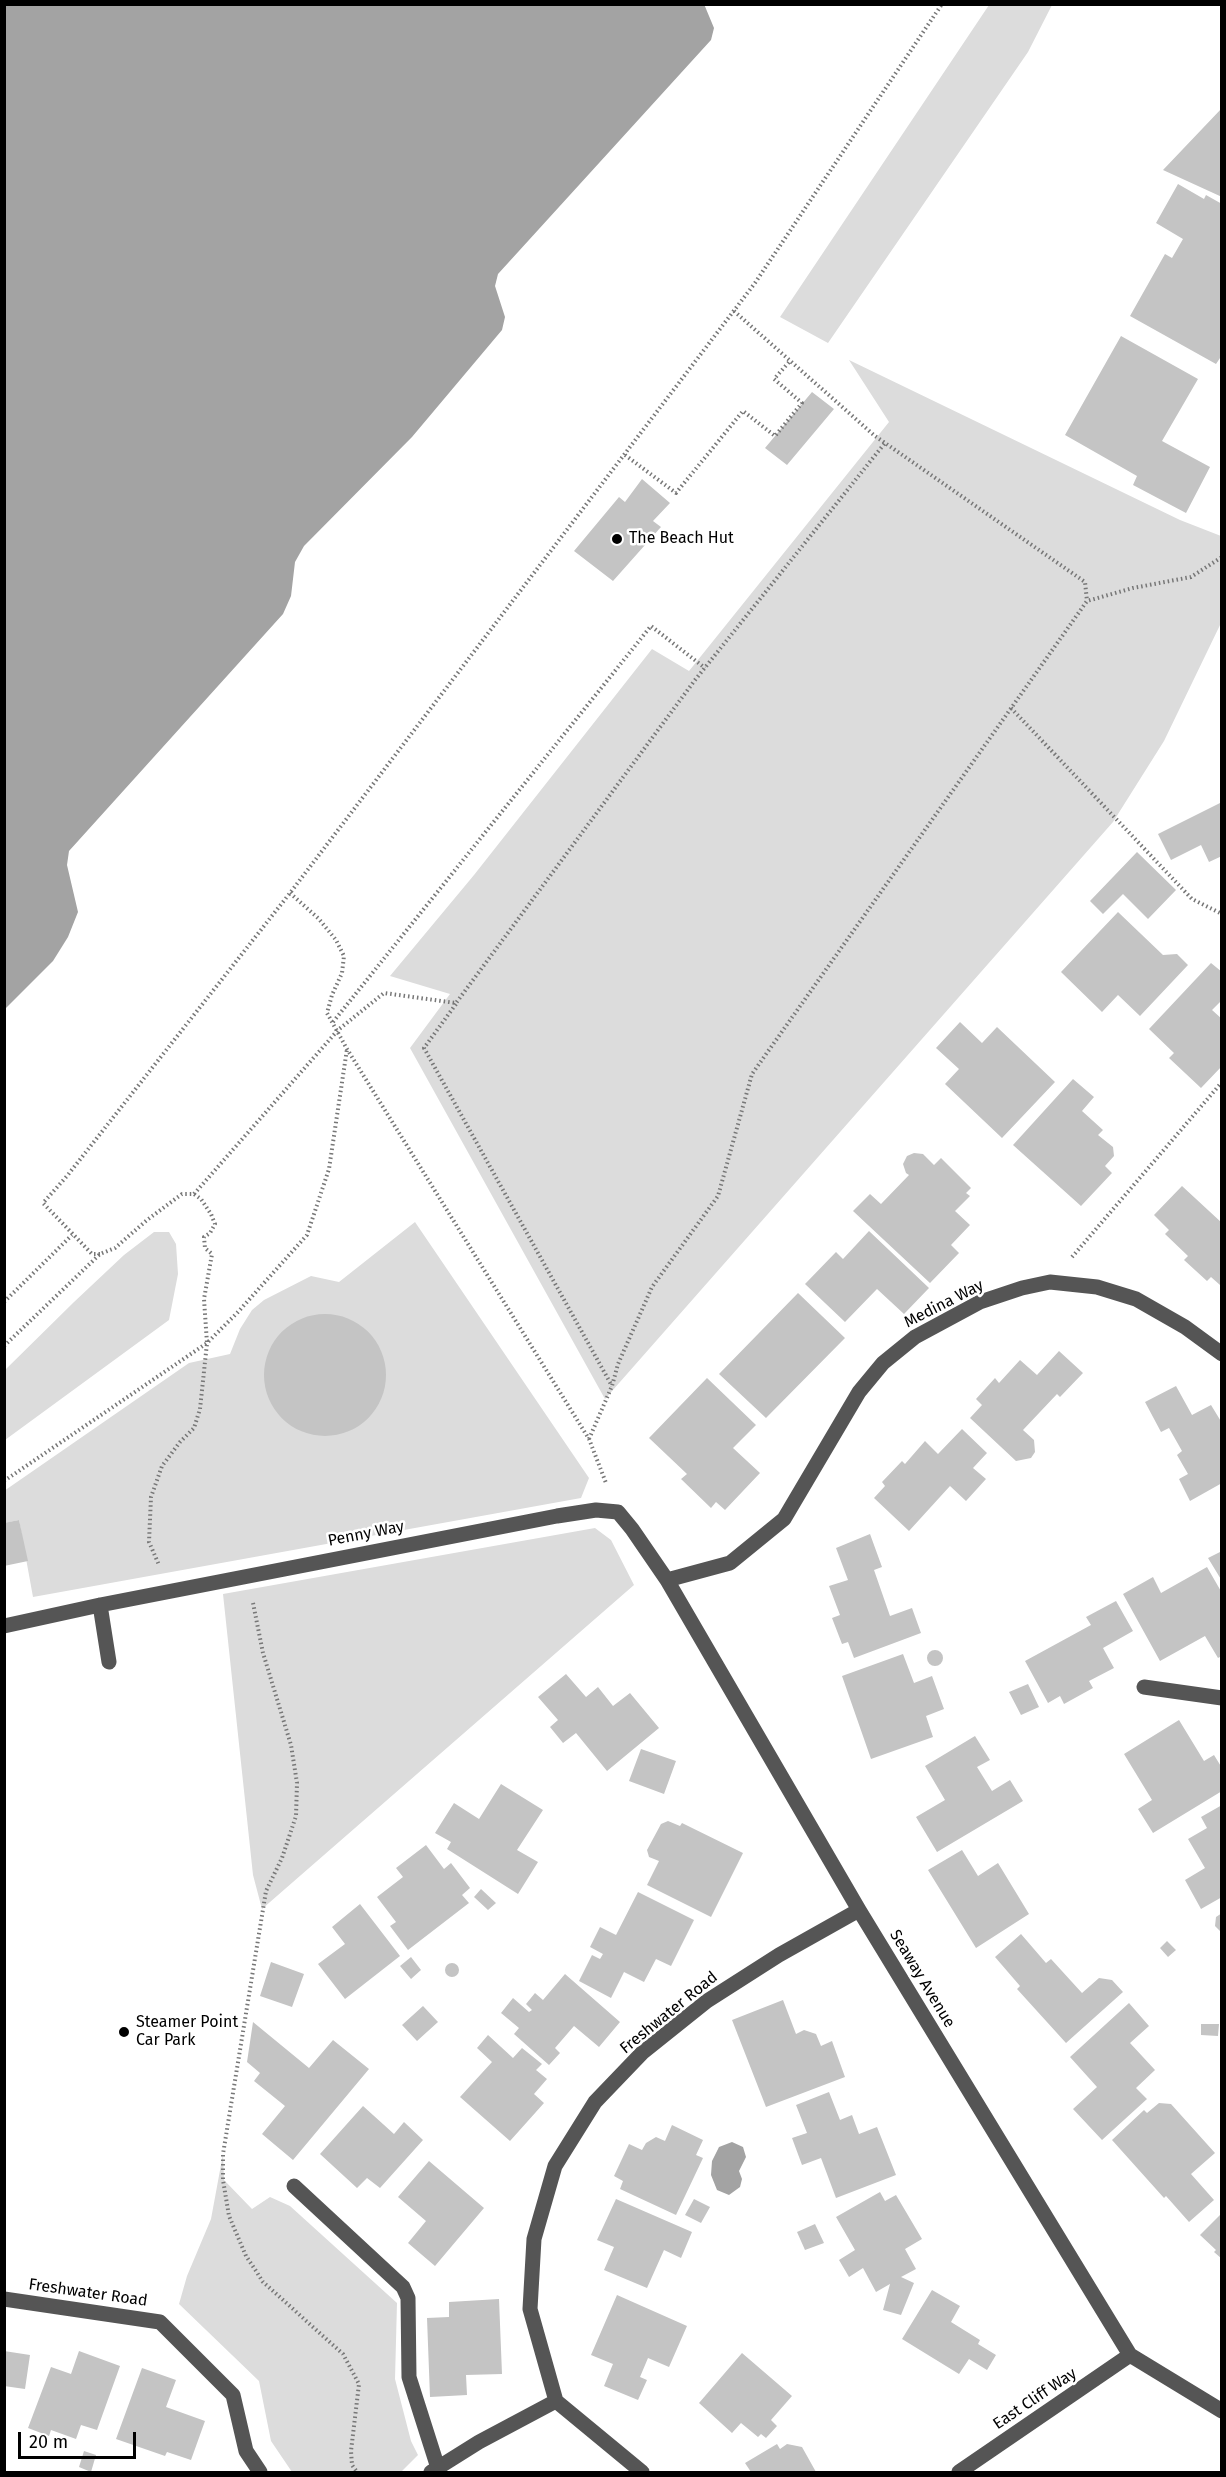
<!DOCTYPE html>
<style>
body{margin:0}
#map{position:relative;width:1226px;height:2477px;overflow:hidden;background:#fff;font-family:"Fira Sans",sans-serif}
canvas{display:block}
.frame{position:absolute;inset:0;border:6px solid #000;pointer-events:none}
.scale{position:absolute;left:18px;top:2432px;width:118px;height:27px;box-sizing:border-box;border:3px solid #000;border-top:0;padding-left:8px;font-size:18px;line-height:21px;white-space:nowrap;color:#000;-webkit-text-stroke:4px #fff;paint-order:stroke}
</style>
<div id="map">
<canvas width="1226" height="2477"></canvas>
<div class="frame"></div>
<div class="scale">20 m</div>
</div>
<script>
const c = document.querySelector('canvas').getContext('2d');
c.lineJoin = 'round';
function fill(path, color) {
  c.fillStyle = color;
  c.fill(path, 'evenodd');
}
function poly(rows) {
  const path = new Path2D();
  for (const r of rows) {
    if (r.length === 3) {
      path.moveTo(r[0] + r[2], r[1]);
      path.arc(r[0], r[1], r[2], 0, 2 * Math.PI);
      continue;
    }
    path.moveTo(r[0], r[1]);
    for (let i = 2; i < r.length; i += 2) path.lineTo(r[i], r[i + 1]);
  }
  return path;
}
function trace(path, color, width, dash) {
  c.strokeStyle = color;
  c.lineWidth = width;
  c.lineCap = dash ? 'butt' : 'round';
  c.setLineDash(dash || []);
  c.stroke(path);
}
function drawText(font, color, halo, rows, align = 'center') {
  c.font = font + ' "Fira Sans",sans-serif';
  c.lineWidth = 5;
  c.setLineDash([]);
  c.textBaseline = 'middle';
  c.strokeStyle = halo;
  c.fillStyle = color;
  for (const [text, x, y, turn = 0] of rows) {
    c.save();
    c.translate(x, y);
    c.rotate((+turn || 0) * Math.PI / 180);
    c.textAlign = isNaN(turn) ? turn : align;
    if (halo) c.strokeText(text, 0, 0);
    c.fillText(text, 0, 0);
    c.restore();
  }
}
const green = poly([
 [989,5,1052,5,1028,52,828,343,780,317],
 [849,360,1180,520,1221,536,1221,623,1164,741,1113,822,605,1399,410,1048,450,994,390,976,474,875,652,649,689,671,889,422],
 [415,1222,589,1478,581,1498,33,1597,19,1520,5,1523,4,1491,189,1363,230,1354,240,1329,252,1310,264,1300,311,1276,339,1282],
 [154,1232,169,1232,176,1244,178,1274,169,1320,5,1440,5,1370,74,1302,124,1255],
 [595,1528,611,1540,634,1585,262,1909,253,1875,223,1594],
 [223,2154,224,2180,252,2209,270,2197,290,2206,397,2303,395,2379,411,2441,418,2455,401,2472,292,2472,271,2441,259,2381,179,2304,187,2276,211,2219]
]);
const water = poly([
 [5,4,704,4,714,28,711,40,498,274,495,286,505,317,502,330,412,437,304,546,295,562,291,596,283,614,69,851,67,865,78,912,68,937,53,961,5,1009],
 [732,2142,743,2147,746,2157,739,2171,742,2179,740,2187,729,2195,717,2190,711,2175,712,2161,719,2147]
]);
const building = poly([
 [1222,108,1222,197,1163,170],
 [1178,184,1204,199,1206,195,1222,204,1222,355,1216,364,1130,316,1165,254,1172,258,1183,239,1156,223],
 [1121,336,1198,379,1162,441,1210,467,1186,513,1133,485,1137,476,1065,435],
 [812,392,834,409,787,465,765,448],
 [642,479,670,503,653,521,661,527,613,581,574,551,619,497,625,502],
 [1222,802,1222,856,1209,862,1201,845,1171,860,1158,834],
 [1137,852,1176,890,1148,919,1123,894,1103,914,1090,901],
 [1118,912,1163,955,1177,954,1188,965,1140,1016,1118,995,1102,1012,1061,972],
 [1211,963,1222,972,1222,1000,1212,1010,1222,1019,1222,1066,1201,1088,1169,1058,1174,1053,1149,1029],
 [960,1022,982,1043,997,1027,1055,1082,1002,1138,945,1084,959,1069,936,1048],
 [1073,1079,1094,1097,1082,1111,1103,1130,1098,1135,1113,1147,1114,1156,1105,1166,1112,1173,1081,1206,1013,1145],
 [914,1153,923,1154,934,1165,941,1158,971,1188,966,1193,970,1196,955,1211,970,1225,951,1245,959,1253,930,1283,853,1211,870,1194,881,1204,909,1175,906,1173,903,1164,907,1156],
 [1182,1186,1222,1223,1220,1285,1211,1277,1207,1281,1184,1260,1188,1256,1165,1234,1169,1230,1154,1215],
 [869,1231,929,1288,904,1314,877,1289,845,1322,805,1284,836,1252,843,1259],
 [798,1293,845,1338,766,1418,719,1374],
 [325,1375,61],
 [1059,1351,1083,1373,1060,1397,1057,1394,1023,1430,1034,1440,1035,1452,1031,1458,1016,1461,970,1418,982,1405,976,1399,995,1378,999,1383,1020,1360,1037,1375],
 [707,1378,756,1425,733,1448,760,1473,725,1510,716,1502,711,1508,681,1479,687,1474,649,1438],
 [1176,1386,1192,1415,1211,1405,1222,1423,1222,1483,1190,1501,1179,1479,1188,1474,1177,1455,1182,1451,1169,1428,1161,1432,1145,1402],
 [962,1429,987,1453,973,1468,986,1479,966,1501,950,1486,909,1531,874,1498,885,1486,882,1482,902,1461,905,1464,925,1441,938,1454],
 [19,1520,28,1561,4,1566,4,1523],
 [870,1534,882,1567,874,1570,890,1616,912,1608,921,1633,854,1658,848,1642,842,1644,832,1618,840,1615,829,1586,848,1580,836,1548],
 [1222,1551,1222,1581,1208,1558],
 [1207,1567,1222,1593,1222,1656,1218,1658,1205,1636,1160,1661,1123,1594,1153,1577,1161,1593],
 [1116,1601,1133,1631,1103,1648,1114,1668,1089,1681,1093,1688,1064,1704,1060,1696,1048,1703,1025,1661,1091,1625,1086,1617],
 [935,1658,8],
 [903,1654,914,1683,932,1676,944,1709,926,1716,933,1737,871,1759,842,1676],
 [566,1674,586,1697,598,1687,613,1706,630,1693,659,1728,607,1771,576,1733,563,1743,550,1727,558,1720,538,1697],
 [1028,1684,1039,1707,1021,1715,1009,1692],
 [1179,1720,1204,1761,1214,1755,1222,1768,1222,1791,1153,1833,1138,1809,1152,1800,1124,1754],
 [975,1736,990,1760,977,1767,992,1791,1010,1780,1023,1801,937,1852,916,1817,945,1800,925,1766],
 [641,1749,676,1761,664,1794,629,1781],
 [501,1784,543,1810,517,1850,538,1862,518,1894,447,1849,451,1842,435,1833,454,1803,479,1819],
 [1222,1805,1222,1897,1201,1909,1185,1880,1205,1868,1188,1839,1207,1828,1201,1817],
 [668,1821,680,1826,682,1823,743,1853,711,1917,647,1885,659,1861,649,1857,647,1850,661,1824],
 [426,1845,444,1869,451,1863,470,1888,462,1895,469,1903,408,1950,390,1926,396,1922,377,1897,403,1877,396,1868],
 [962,1850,978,1876,998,1863,1029,1914,976,1948,928,1870],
 [481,1889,496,1903,488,1910,474,1897],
 [638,1892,694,1920,671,1966,656,1959,644,1982,624,1972,611,1998,579,1981,592,1955,600,1959,603,1954,590,1947,600,1927,616,1935],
 [360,1904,400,1956,345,1999,318,1964,345,1944,332,1927],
 [1222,1913,1222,1933,1215,1926,1216,1917],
 [1021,1934,1046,1963,1051,1959,1082,1993,1099,1978,1112,1980,1123,1992,1066,2043,1017,1989,1020,1986,995,1957],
 [1167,1941,1176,1950,1168,1957,1160,1948],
 [411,1957,421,1970,411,1979,400,1966],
 [271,1962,304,1974,292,2007,260,1996],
 [452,1970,7],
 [565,1974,620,2022,599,2047,574,2026,555,2048,560,2053,549,2065,514,2034,519,2028,501,2013,513,1998,529,2012,532,2010,526,2004,535,1993,543,2000],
 [783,2000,796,2034,804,2030,816,2034,821,2046,832,2041,845,2077,766,2107,732,2020],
 [1129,2003,1149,2026,1130,2043,1155,2070,1136,2088,1147,2099,1102,2140,1073,2109,1097,2087,1070,2057],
 [423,2006,438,2022,417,2041,402,2025],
 [253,2022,309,2068,333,2040,369,2069,293,2160,262,2134,285,2106,254,2081,260,2073,247,2062],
 [1201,2024,1219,2024,1218,2036,1201,2035],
 [488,2035,513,2058,522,2048,542,2064,536,2070,547,2079,534,2094,544,2103,510,2141,460,2097,492,2062,477,2048],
 [829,2092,840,2120,852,2115,859,2134,877,2127,896,2175,836,2198,821,2158,802,2165,792,2138,807,2133,796,2105],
 [1159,2103,1171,2104,1215,2153,1191,2174,1214,2200,1189,2222,1166,2196,1164,2198,1112,2140,1144,2110,1147,2113],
 [363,2106,394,2134,404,2122,423,2140,380,2188,367,2178,357,2188,320,2154],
 [672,2125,703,2140,696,2155,703,2158,676,2215,620,2189,623,2181,614,2176,629,2144,642,2150,646,2143,656,2137,665,2141],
 [429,2161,484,2208,435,2266,408,2243,426,2221,398,2197],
 [880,2192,885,2201,896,2195,922,2239,905,2249,916,2269,901,2277,914,2283,901,2315,883,2310,890,2284,876,2292,863,2268,849,2277,839,2260,855,2250,836,2217],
 [616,2199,692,2232,681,2258,664,2250,647,2288,604,2270,614,2247,597,2240],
 [694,2199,710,2207,701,2223,685,2215],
 [1222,2213,1222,2259,1214,2252,1216,2250,1200,2235],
 [815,2224,824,2243,805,2250,797,2232],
 [932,2290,960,2306,951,2322,980,2340,978,2344,996,2355,987,2370,969,2359,959,2374,902,2339],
 [617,2295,687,2326,669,2367,648,2358,640,2377,647,2380,638,2400,604,2386,613,2364,591,2355],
 [499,2299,502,2374,466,2375,467,2395,430,2397,427,2318,449,2317,449,2302],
 [4,2351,30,2355,25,2389,4,2386],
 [79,2351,120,2366,97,2430,81,2425,76,2439,51,2430,49,2436,28,2428,51,2367,71,2374],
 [742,2353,792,2396,771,2420,777,2426,766,2438,761,2434,758,2437,741,2423,732,2433,699,2403],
 [142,2368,176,2380,166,2407,205,2421,191,2460,167,2452,165,2456,116,2439],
 [777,2444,780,2449,787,2444,802,2447,816,2472,751,2472,745,2463],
 [84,2451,96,2455,91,2472,79,2467]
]);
const path = poly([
 [734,311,875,436,1085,582,1087,601],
 [625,455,676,493,743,411,775,436,802,403,774,379,790,361],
 [1011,708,1192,899,1222,914],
 [290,893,319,919,336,940,344,956,342,973,332,995,327,1013,347,1049,589,1439,606,1483],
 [456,1004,424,1048,612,1386],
 [333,1022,651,626,705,668],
 [194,1194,338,1030,384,993,456,1003,695,680,885,443],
 [100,1254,92,1254,43,1203,67,1176,290,893,755,283,942,4],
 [1072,1257,1222,1082],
 [4,1302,72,1235],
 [4,1346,100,1254,115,1248,147,1220,182,1194,194,1194,201,1199,211,1214,215,1224,210,1233,204,1237,205,1248,212,1254,204,1299,207,1343,200,1409,194,1428,180,1442,162,1466,151,1497,149,1542,159,1565],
 [589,1439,612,1386,618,1364,652,1287,718,1196,752,1074,1087,601,1133,588,1191,577,1222,557],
 [4,1481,207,1343,238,1312,307,1235,329,1169,347,1049],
 [253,1603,263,1653,291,1745,297,1783,296,1816,282,1858,266,1891,223,2154,223,2180,229,2216,246,2256,256,2271,263,2282,343,2354,359,2384,351,2451,352,2465,357,2472]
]);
const minor = poly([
 [667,1580,730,1563,784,1519,859,1392,883,1363,915,1337,980,1302,1022,1288,1050,1282,1097,1287,1136,1299,1185,1327,1222,1354],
 [100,1605,109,1662],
 [4,1626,100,1605,557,1516,596,1510,618,1512,632,1529,667,1580,859,1910,1130,2355,1222,2411],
 [1144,1687,1222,1698],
 [294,2186,403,2287,408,2298,409,2377,438,2468],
 [4,2299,160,2322,233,2395,246,2451,260,2472],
 [556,2401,642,2472],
 [431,2472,479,2442,556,2401,530,2309,534,2239,555,2166,595,2102,642,2053,707,2001,779,1955,859,1910],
 [959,2472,1130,2355]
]);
const markers = [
 [617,539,6,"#000"],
 [124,2032,6,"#000"]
];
const poiNames = [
 ["The Beach Hut",629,539],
 ["Steamer Point",136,2023],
 ["Car Park",136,2041]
];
const streetNames = [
 ["Medina Way",944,1304,-27],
 ["Penny Way",366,1534,-11],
 ["Seaway Avenue",922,1979,59],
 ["Freshwater Road",669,2013,-39],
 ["Freshwater Road",88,2293,8],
 ["East Cliff Way",1035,2399,-34]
];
fill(green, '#dcdcdc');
fill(water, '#a3a3a3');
fill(building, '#c4c4c4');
trace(path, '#777', 4, [1.5, 3]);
trace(minor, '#555', 15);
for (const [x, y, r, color] of markers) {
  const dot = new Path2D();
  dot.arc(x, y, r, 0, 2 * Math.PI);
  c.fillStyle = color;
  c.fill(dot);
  trace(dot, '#fff', 2);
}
drawText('16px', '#000', '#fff', poiNames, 'left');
drawText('16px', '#000', '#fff', streetNames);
</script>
